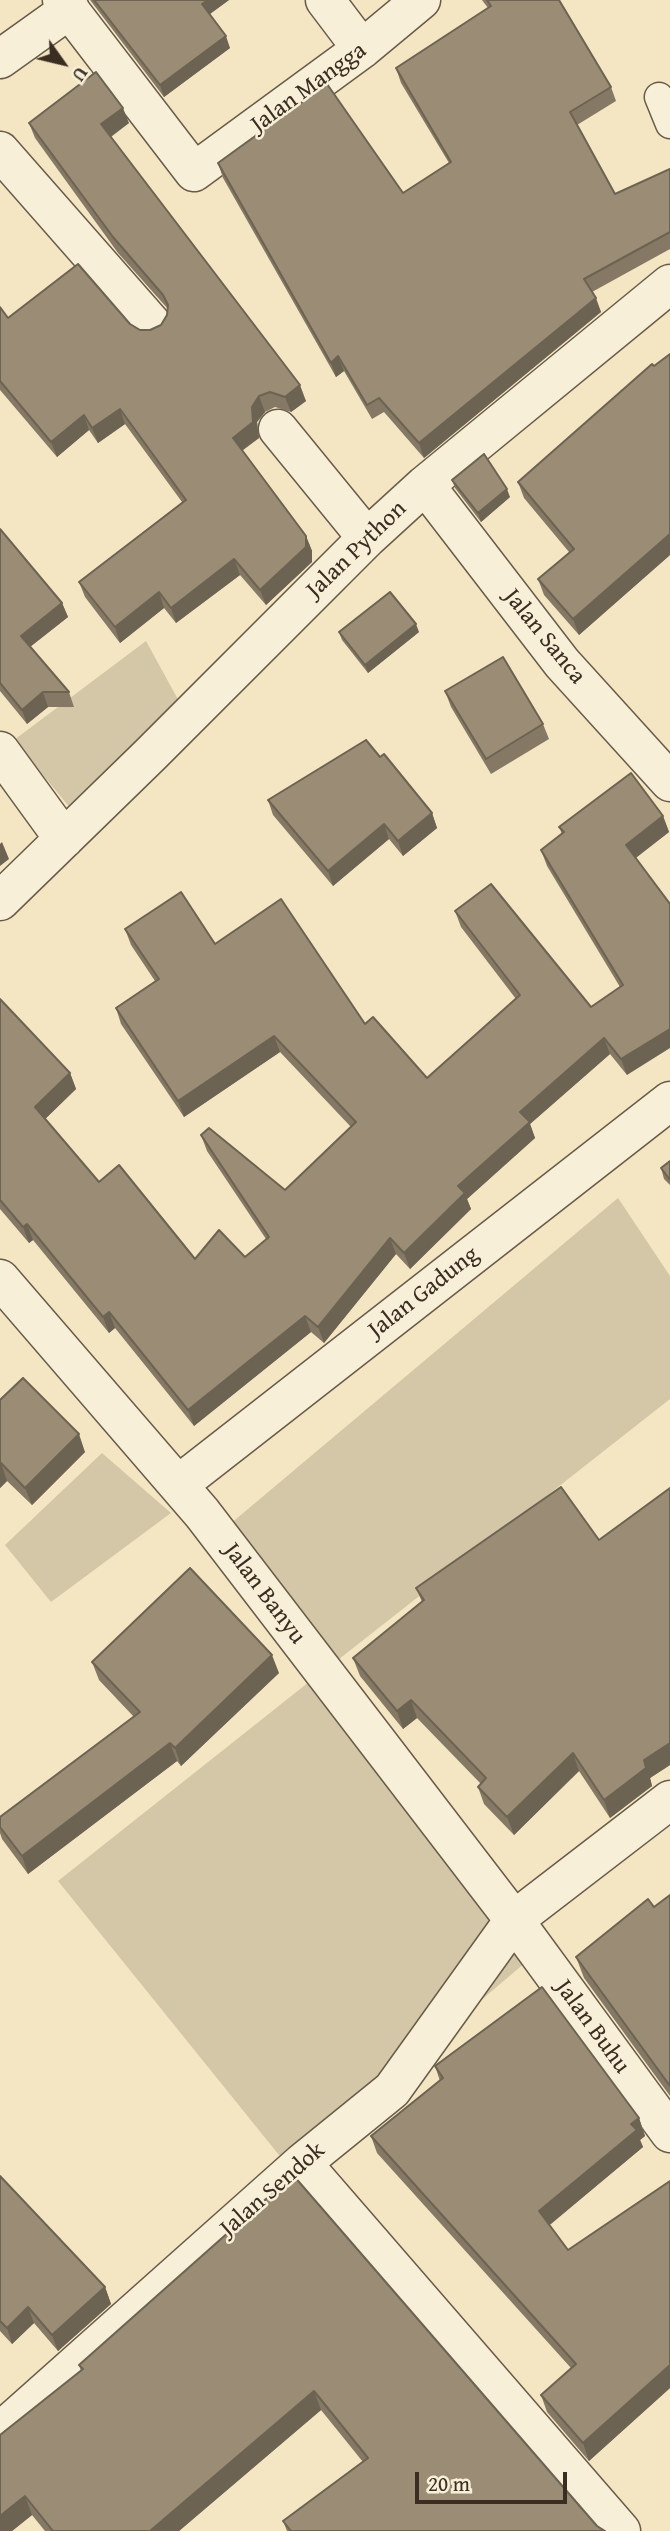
<!DOCTYPE html>
<style>
body{margin:0}
#map{position:relative;width:670px;height:2531px;overflow:hidden;background:#f4e6c3;font-family:"Gentium Book Plus",serif}
canvas{display:block}
.north{position:absolute;left:28px;top:28px;width:70px;height:70px;-webkit-text-stroke:5px #f8efd8;paint-order:stroke;rotate:124deg;font-size:19px;font-weight:700;line-height:28px;text-align:center;color:#3a2d21}
.north::after{content:'';display:block;margin:auto;width:24px;height:32px;background:#3a2d21;clip-path:polygon(50% 0,100% 100%,50% 72%,0 100%)}
.scale{position:absolute;left:415px;top:2472px;width:152px;height:32px;box-sizing:border-box;border:4px solid #3a2d21;border-top:0;padding-left:9px;font-size:21px;line-height:24px;white-space:nowrap;color:#3a2d21;-webkit-text-stroke:5px #f8efd8;paint-order:stroke}
</style>
<div id="map">
<canvas width="670" height="2531"></canvas>
<div class="north">U</div>
<div class="scale">20 m</div>
</div>
<script>
const c = document.querySelector('canvas').getContext('2d');
c.lineJoin = 'round';
function fill(path, color) {
  c.fillStyle = color;
  c.fill(path, 'evenodd');
}
function poly(rows) {
  const path = new Path2D();
  for (const r of rows) {
    path.moveTo(r[0], r[1]);
    for (let i = 2; i < r.length; i += 2) path.lineTo(r[i], r[i + 1]);
  }
  return path;
}
function trace(path, color, width, dash) {
  c.strokeStyle = color;
  c.lineWidth = width;
  c.lineCap = dash ? 'butt' : 'round';
  c.setLineDash(dash || []);
  c.stroke(path);
}
function drawText(font, color, halo, rows, align = 'center') {
  c.font = font + ' "Gentium Book Plus",serif';
  c.lineWidth = 5;
  c.setLineDash([]);
  c.textBaseline = 'middle';
  c.strokeStyle = halo;
  c.fillStyle = color;
  for (const [text, x, y, turn = 0] of rows) {
    c.save();
    c.translate(x, y);
    c.rotate((+turn || 0) * Math.PI / 180);
    c.textAlign = isNaN(turn) ? turn : align;
    if (halo) c.strokeText(text, 0, 0);
    c.fillText(text, 0, 0);
    c.restore();
  }
}
const green = poly([
 [146,641,186,714,76,815,14,740],
 [618,1198,670,1276,670,1399,315,1678,539,1951,287,2165,58,1881,314,1678,217,1535],
 [102,1453,171,1513,51,1602,5,1545]
]);
const service = poly([
 [659,97,670,124]
]);
const minor = poly([
 [62,0,194,172,362,49,421,0],
 [325,0,362,49],
 [0,59,70,9],
 [0,151,152,324],
 [278,429,367,538],
 [425,485,562,663,670,782],
 [0,751,64,839],
 [0,901,150,755,367,538,425,485,670,284],
 [0,1279,202,1513,514,1920,670,2133],
 [178,1485,670,1101],
 [302,2163,621,2531],
 [0,2432,302,2163,392,2090,514,1920,670,1800]
]);
const wall = poly([
 [90,0,229,0,210,14,230,48,164,97],
 [482,0,559,0,611,87,616,101,577,125,615,194,670,169,670,249,592,292,601,312,424,458,384,412,372,419,344,371,336,377,223,178,218,163,403,193,449,163,401,83,396,68,488,8],
 [29,123,129,123,111,137,306,401,291,412,275,407,265,412,257,422,259,438,242,451,306,536,312,551,312,562,266,605,240,575,176,623,164,608,120,643,85,597,79,582,182,502,125,424,98,443,89,430,57,457,0,390,0,307,8,318,130,324,140,330,150,330,161,325,167,315,168,309,118,253,35,138],
 [670,354,670,555,579,635,544,595,538,579,569,552,524,498,518,482],
 [452,480,510,497,481,522,455,488],
 [0,529,62,603,68,617,30,647,69,692,74,707,48,707,27,724,0,691],
 [339,632,419,632,368,673,342,640],
 [445,691,543,724,549,739,491,774,451,707],
 [380,757,432,813,437,828,403,856,389,839,333,886,273,815,268,800],
 [663,816,669,832,635,858,627,1075,610,1054,530,1124,535,1138,467,1199,471,1209,410,1269,396,1254,324,1343,311,1332,194,1426,115,1328,109,1333,33,1240,29,1243,0,1209,0,999,70,1073,76,1089,45,1119,99,1182,195,1259,245,1257,266,1239,207,1151,201,1135,285,1190,351,1127,280,1052,184,1117,121,1024,116,1008,155,981,131,945,125,929,215,944,365,1024,427,1078,516,999,461,927,455,911,591,1007,620,987,547,866,541,850,562,834,559,827],
 [670,1161,670,1185,664,1179,661,1168],
 [0,1400,85,1452,32,1505,7,1481,0,1488],
 [670,1488,670,1765,650,1778,652,1786,610,1818,579,1771,514,1835,484,1804,478,1787,481,1784,417,1718,403,1729,360,1676,353,1658,422,1602,416,1588,599,1540],
 [92,1662,279,1673,181,1766,177,1761,28,1874,2,1839,0,1833,0,1817,134,1717,99,1680],
 [670,1895,670,2096,584,1978,576,1957,654,1907],
 [435,2066,639,2118,645,2136,640,2140,643,2147,549,2225,568,2250,670,2181,670,2388,589,2461,547,2412,541,2395,571,2368,377,2153,371,2136,440,2081],
 [293,2175,597,2526,605,2531,287,2531,283,2521,363,2462,321,2410,179,2531,45,2531,32,2515,12,2531,0,2531,81,2371,79,2365],
 [0,2176,105,2287,111,2304,58,2351,34,2323,12,2344,0,2331]
]);
const shadedWall = poly([
 [208,0,229,0,207,16,202,4],
 [226,36,230,48,164,97,160,85],
 [123,108,129,123,107,139,101,124],
 [596,298,601,312,424,458,419,443],
 [338,356,344,371,336,377,331,363],
 [300,385,306,401,291,412,285,397],
 [259,396,265,412,257,422,259,438,238,453,233,438],
 [120,409,125,424,98,443,92,428],
 [84,415,89,430,57,457,51,442],
 [507,489,510,497,481,522,478,513],
 [670,534,670,555,579,635,573,619],
 [306,536,312,551,312,562,266,605,260,590],
 [234,559,240,575,176,623,171,608],
 [159,592,164,608,120,643,115,627],
 [62,603,68,617,26,650,21,636],
 [416,624,419,632,368,673,365,665],
 [43,692,48,707,27,724,22,710],
 [432,813,437,828,403,856,398,841],
 [663,816,669,832,632,861,626,845],
 [384,824,389,839,333,886,328,871],
 [2,842,9,859,0,866,0,844],
 [670,1029,670,1048,627,1075,621,1059],
 [274,1036,280,1052,184,1117,178,1101],
 [604,1038,610,1054,530,1124,535,1138,467,1199,471,1209,410,1269,404,1253,520,1112],
 [70,1073,76,1089,41,1123,35,1107],
 [27,1224,33,1240,29,1243,23,1227],
 [390,1238,396,1254,324,1343,318,1327],
 [109,1312,115,1328,109,1333,103,1317],
 [305,1316,311,1332,194,1426,188,1410],
 [79,1434,85,1452,32,1505,25,1488],
 [1,1463,7,1481,0,1488,0,1464],
 [272,1655,279,1673,181,1766,175,1748],
 [411,1700,417,1718,403,1729,397,1711],
 [170,1743,177,1761,28,1874,22,1856],
 [670,1743,670,1765,650,1778,652,1786,610,1818,604,1800,644,1760],
 [573,1753,579,1771,514,1835,507,1817],
 [639,2118,645,2136,640,2140,643,2147,545,2229,539,2211],
 [105,2287,111,2304,58,2351,52,2335],
 [28,2307,34,2323,12,2344,7,2328],
 [670,2365,670,2388,589,2461,583,2443],
 [314,2391,321,2410,179,2531,150,2531],
 [25,2496,32,2515,12,2531,0,2531,0,2516]
]);
const building = poly([
 [94,0,208,0,202,4,226,36,160,85,94,0],
 [487,0,559,0,611,87,570,112,615,194,670,169,670,232,584,279,596,298,419,443,379,398,367,405,338,356,331,363,218,163,327,84,403,193,451,162,396,68,491,6,487,0],
 [96,72,123,108,101,124,300,385,285,397,270,392,259,396,252,407,253,422,233,438,306,536,306,547,260,590,234,559,171,608,159,592,115,627,79,582,186,500,120,409,92,428,84,415,51,442,0,381,0,307,8,318,78,264,130,324,140,330,150,330,161,325,167,315,168,305,163,295,113,237,29,123,96,72],
 [670,354,670,534,573,619,538,579,574,549,518,482,652,364,654,366,670,354],
 [484,454,507,489,478,513,452,480,484,454],
 [0,529,62,603,21,636,69,692,43,692,22,710,0,683,0,529],
 [390,592,416,624,365,665,339,632,390,592],
 [503,657,543,724,486,759,445,691,503,657],
 [366,740,380,757,384,754,432,813,398,841,384,824,328,871,268,800,366,740],
 [631,773,663,816,626,845,670,904,670,1029,621,1059,604,1038,520,1112,530,1122,458,1186,465,1193,404,1253,390,1238,318,1327,305,1316,188,1410,109,1312,103,1317,27,1224,23,1227,0,1200,0,999,70,1073,35,1107,99,1182,119,1165,195,1259,219,1230,245,1257,269,1237,201,1135,209,1128,285,1190,356,1122,274,1036,178,1101,116,1008,159,979,125,929,181,892,215,944,281,899,365,1024,373,1017,427,1078,520,995,455,911,491,884,591,1007,623,985,541,850,564,832,559,827,631,773],
 [670,1161,670,1180,661,1168,670,1161],
 [23,1378,79,1434,25,1488,1,1463,0,1464,0,1400,23,1378],
 [561,1487,599,1540,670,1488,670,1743,644,1760,646,1768,604,1800,573,1753,507,1817,478,1787,486,1778,411,1700,397,1711,353,1658,424,1600,416,1588,561,1487],
 [190,1568,272,1655,175,1748,170,1743,22,1856,0,1827,0,1817,140,1712,92,1662,190,1568],
 [670,1895,670,2086,576,1957,648,1899,654,1907,670,1895],
 [542,1987,639,2118,631,2124,637,2130,539,2211,568,2250,670,2181,670,2365,583,2443,541,2395,576,2364,371,2136,443,2078,435,2066,542,1987],
 [293,2175,597,2526,605,2531,291,2531,283,2521,368,2458,314,2391,150,2531,53,2531,25,2496,0,2516,0,2435,83,2369,79,2365,293,2175],
 [0,2176,105,2287,52,2335,28,2307,7,2328,0,2321,0,2176]
]);
const streetNames = [
 ["Jalan Mangga",309,88,-36],
 ["Jalan Python",357,550,-44],
 ["Jalan Sanca",544,637,51],
 ["Jalan Gadung",424,1293,-38],
 ["Jalan Banyu",264,1594,53],
 ["Jalan Buhu",592,2027,54],
 ["Jalan Sendok",273,2190,-41]
];
fill(green, '#d4c7a7');
trace(service, '#685b4a', 31);
trace(minor, '#685b4a', 41);
trace(service, '#f8efd8', 28);
trace(minor, '#f8efd8', 38);
fill(wall, '#857965');
fill(shadedWall, '#6c6352');
fill(building, '#9b8d75');
trace(building, '#6c6352', 2);
drawText('24px', '#3a2d21', '#f8efd8', streetNames);
</script>
